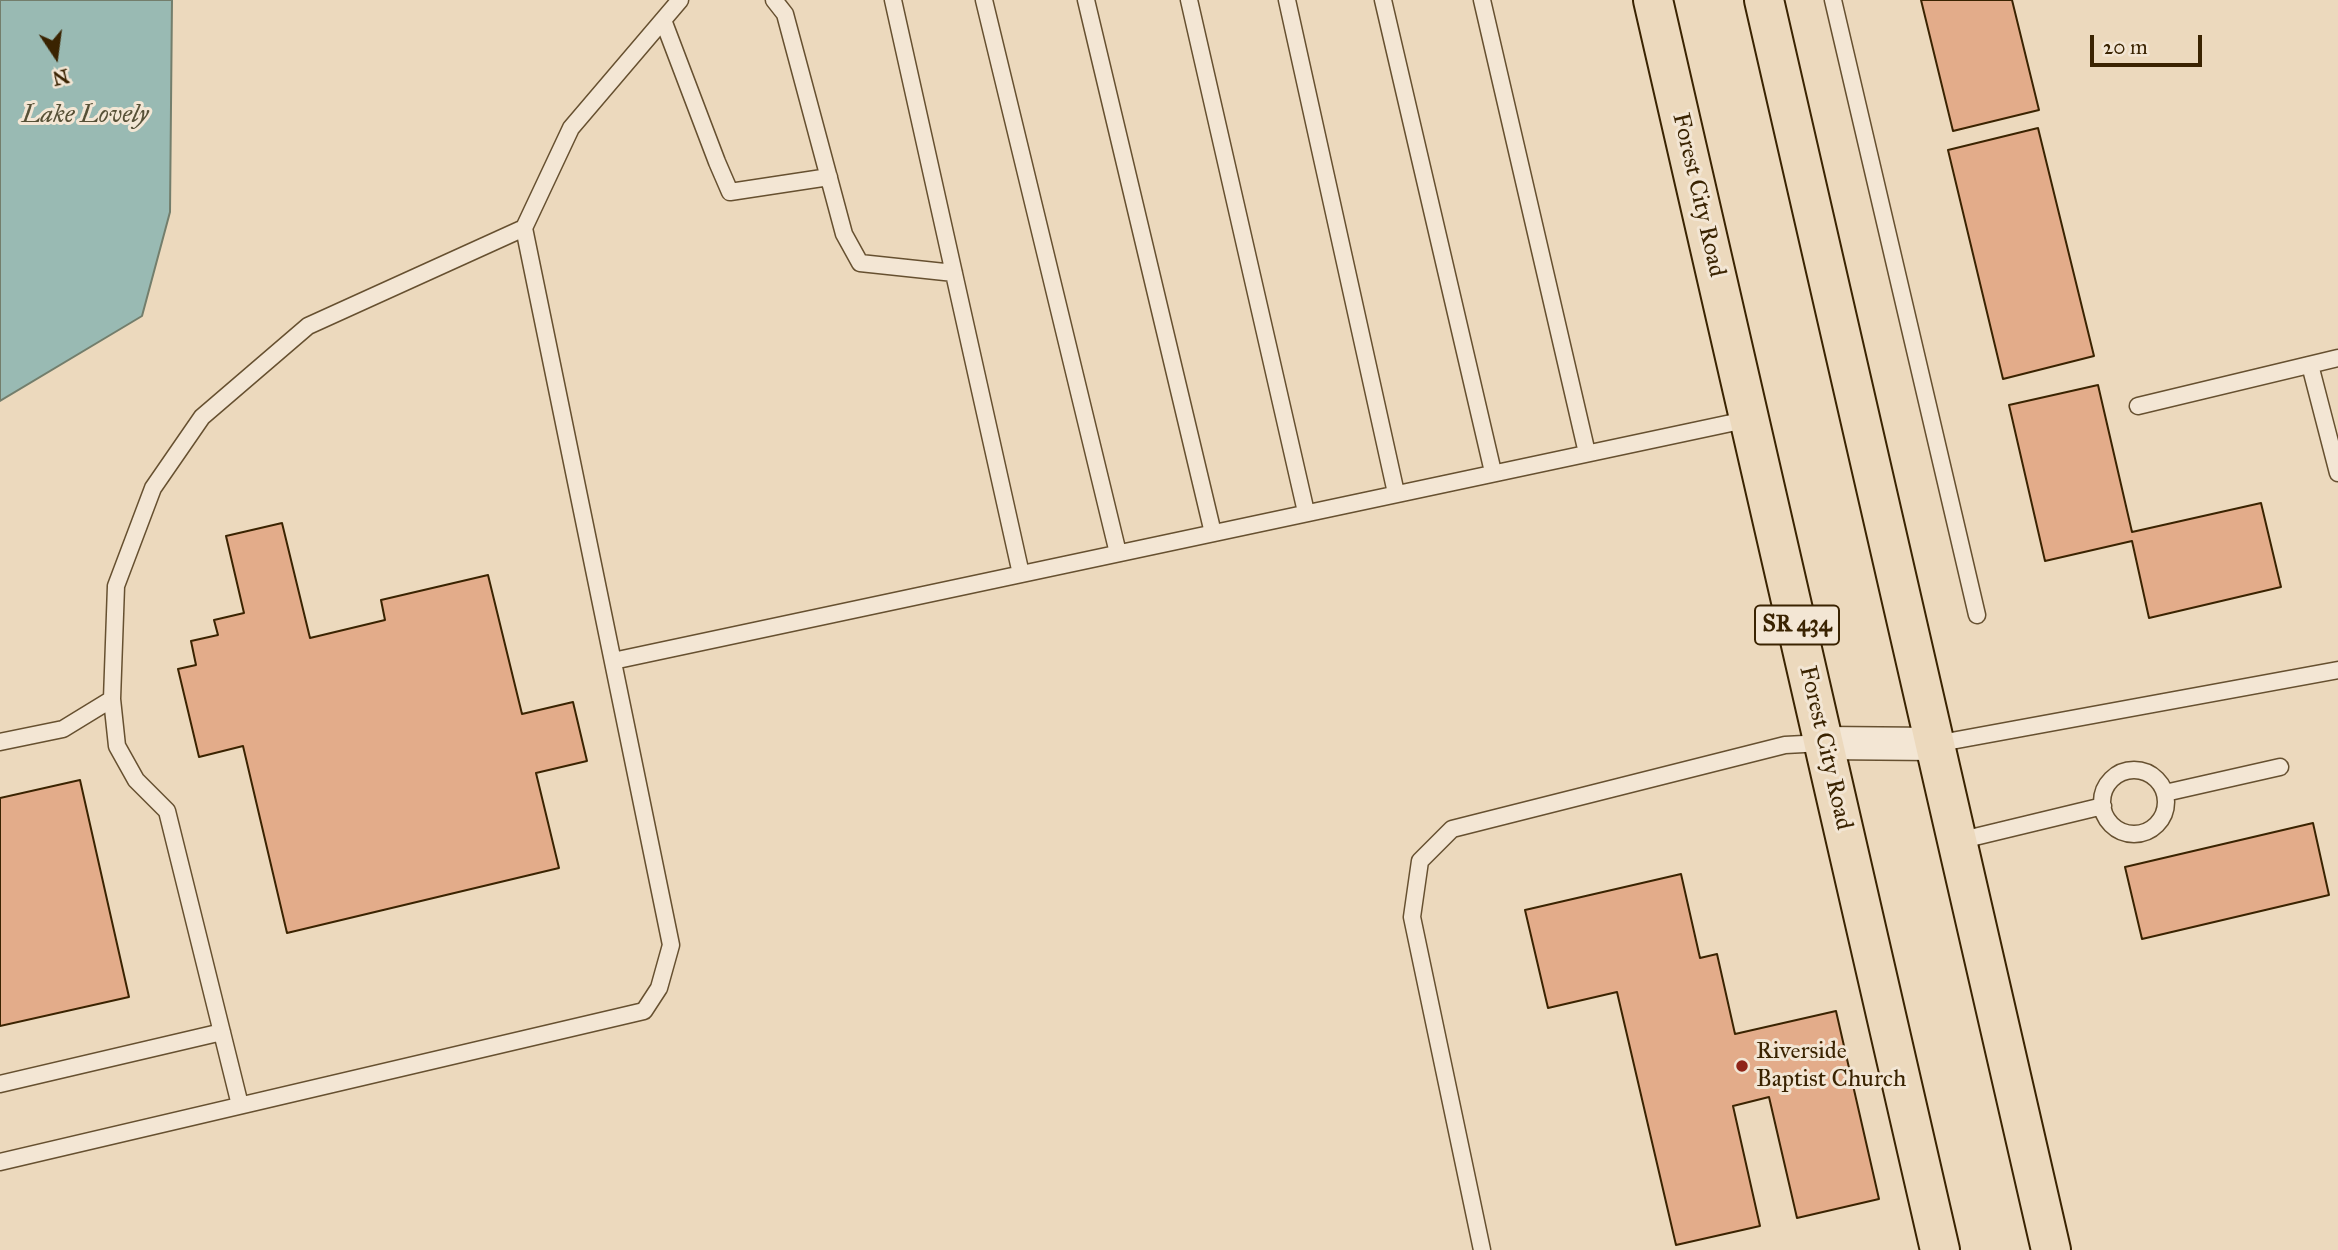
<!DOCTYPE html>
<style>
body{margin:0}
#map{position:relative;width:2338px;height:1250px;overflow:hidden;background:#ecd9bd;font-family:"IM FELL Great Primer",serif}
canvas{display:block}
.north{position:absolute;left:21px;top:21px;width:70px;height:70px;-webkit-text-stroke:5px #f3e6d4;paint-order:stroke;rotate:167deg;font-size:19px;font-weight:700;line-height:28px;text-align:center;color:#3a2301}
.north::after{content:'';display:block;margin:auto;width:24px;height:32px;background:#3a2301;clip-path:polygon(50% 0,100% 100%,50% 72%,0 100%)}
.scale{position:absolute;left:2090px;top:35px;width:112px;height:32px;box-sizing:border-box;border:4px solid #3a2301;border-top:0;padding-left:9px;font-size:21px;line-height:24px;white-space:nowrap;color:#3a2301;-webkit-text-stroke:5px #f3e6d4;paint-order:stroke}
</style>
<div id="map">
<canvas width="2338" height="1250"></canvas>
<div class="north">N</div>
<div class="scale">20 m</div>
</div>
<script>
const c = document.querySelector('canvas').getContext('2d');
c.lineJoin = 'round';
function fill(path, color) {
  c.fillStyle = color;
  c.fill(path, 'evenodd');
}
function poly(rows) {
  const path = new Path2D();
  for (const r of rows) {
    if (r.length === 3) {
      path.moveTo(r[0] + r[2], r[1]);
      path.arc(r[0], r[1], r[2], 0, 2 * Math.PI);
      continue;
    }
    path.moveTo(r[0], r[1]);
    for (let i = 2; i < r.length; i += 2) path.lineTo(r[i], r[i + 1]);
  }
  return path;
}
function trace(path, color, width, dash) {
  c.strokeStyle = color;
  c.lineWidth = width;
  c.lineCap = dash ? 'butt' : 'round';
  c.setLineDash(dash || []);
  c.stroke(path);
}
function drawText(font, color, halo, rows, align = 'center') {
  c.font = font + ' "IM FELL Great Primer",serif';
  c.lineWidth = 6;
  c.setLineDash([]);
  c.textBaseline = 'middle';
  c.strokeStyle = halo;
  c.fillStyle = color;
  for (const [text, x, y, turn = 0] of rows) {
    c.save();
    c.translate(x, y);
    c.rotate((+turn || 0) * Math.PI / 180);
    c.textAlign = isNaN(turn) ? turn : align;
    if (halo) c.strokeText(text, 0, 0);
    c.fillText(text, 0, 0);
    c.restore();
  }
}
const water = poly([
 [0,0,172,0,170,212,142,316,0,401,0,0]
]);
const building = poly([
 [1921,0,2012,0,2039,110,1953,131,1921,0],
 [2038,128,2094,356,2003,379,1948,150,2038,128],
 [2098,385,2132,532,2261,503,2281,587,2149,618,2132,541,2045,561,2009,405,2098,385],
 [282,523,310,638,385,620,381,600,488,575,522,714,573,702,587,761,536,773,559,868,287,933,243,746,199,757,178,669,196,665,191,641,218,635,214,620,244,613,226,536,282,523],
 [80,780,129,997,0,1026,0,798,80,780],
 [2313,823,2329,895,2142,939,2125,867,2313,823],
 [1681,874,1700,958,1717,954,1735,1034,1836,1011,1879,1199,1797,1218,1769,1097,1733,1106,1760,1226,1676,1245,1617,992,1548,1008,1525,910,1681,874]
]);
const lane = poly([
 [774,0,785,14,844,234,860,263,954,273],
 [893,0,1021,574],
 [984,0,1118,553],
 [1086,0,1213,533],
 [1189,0,1306,512],
 [1287,0,1396,493],
 [1383,0,1493,472],
 [1482,0,1587,453],
 [1833,0,1977,615],
 [663,20,717,162,730,192,829,177],
 [2310,365,2338,473],
 [2138,406,2338,358],
 [613,661,1750,419],
 [112,699,117,746,136,780,167,811,240,1105],
 [0,742,63,729,112,699,116,586,153,488,202,417,308,326,524,228],
 [1935,744,2338,670],
 [2134,802,32],
 [2165,793,2280,767],
 [1958,841,2103,806],
 [0,1084,222,1032],
 [0,1162,644,1011,659,988,671,945,524,228,571,128,680,0],
 [1482,1250,1412,917,1420,861,1452,829,1785,745,1823,743]
]);
const street = poly([
 [1824,743,1935,744]
]);
const primary = poly([
 [1653,0,1940,1250],
 [1764,0,2051,1250]
]);
const markers = [
 [1742,1066,7,"#8f2418"]
];
const shields = [
 [1797,625,84]
];
const shieldNames = [
 ["SR 434",1797,625]
];
const streetNames = [
 ["Forest City Road",1698,195,77],
 ["Forest City Road",1825,748,77]
];
const poiNames = [
 ["Riverside",1756,1052],
 ["Baptist Church",1756,1080]
];
const waterNames = [
 ["Lake Lovely",85,116]
];
fill(water, '#99bab3');
trace(water, '#737e6c', 2);
fill(building, '#e3ac8a');
trace(building, '#3a2301', 2);
trace(lane, '#665030', 19);
trace(street, '#665030', 35);
trace(primary, '#3a2301', 42);
trace(lane, '#f3e6d4', 16);
trace(street, '#f3e6d4', 32);
trace(primary, '#ecd9bd', 38);
for (const [x, y, r, color] of markers) {
  const dot = new Path2D();
  dot.arc(x, y, r, 0, 2 * Math.PI);
  c.fillStyle = color;
  c.fill(dot);
  trace(dot, '#f3e6d4', 2.5);
}
for (const [x, y, w] of shields) {
  const box = new Path2D();
  box.roundRect(x - w / 2, y - 19.5, w, 39, 5);
  c.fillStyle = '#f3e6d4';
  c.fill(box);
  trace(box, '#3a2301', 2);
}
drawText('bold 23px', '#3a2301', null, shieldNames);
drawText('24px', '#3a2301', '#f3e6d4', streetNames);
drawText('24px', '#3a2301', '#f3e6d4', poiNames, 'left');
drawText('italic 26px', '#565036', '#f3e6d4', waterNames);
</script>
